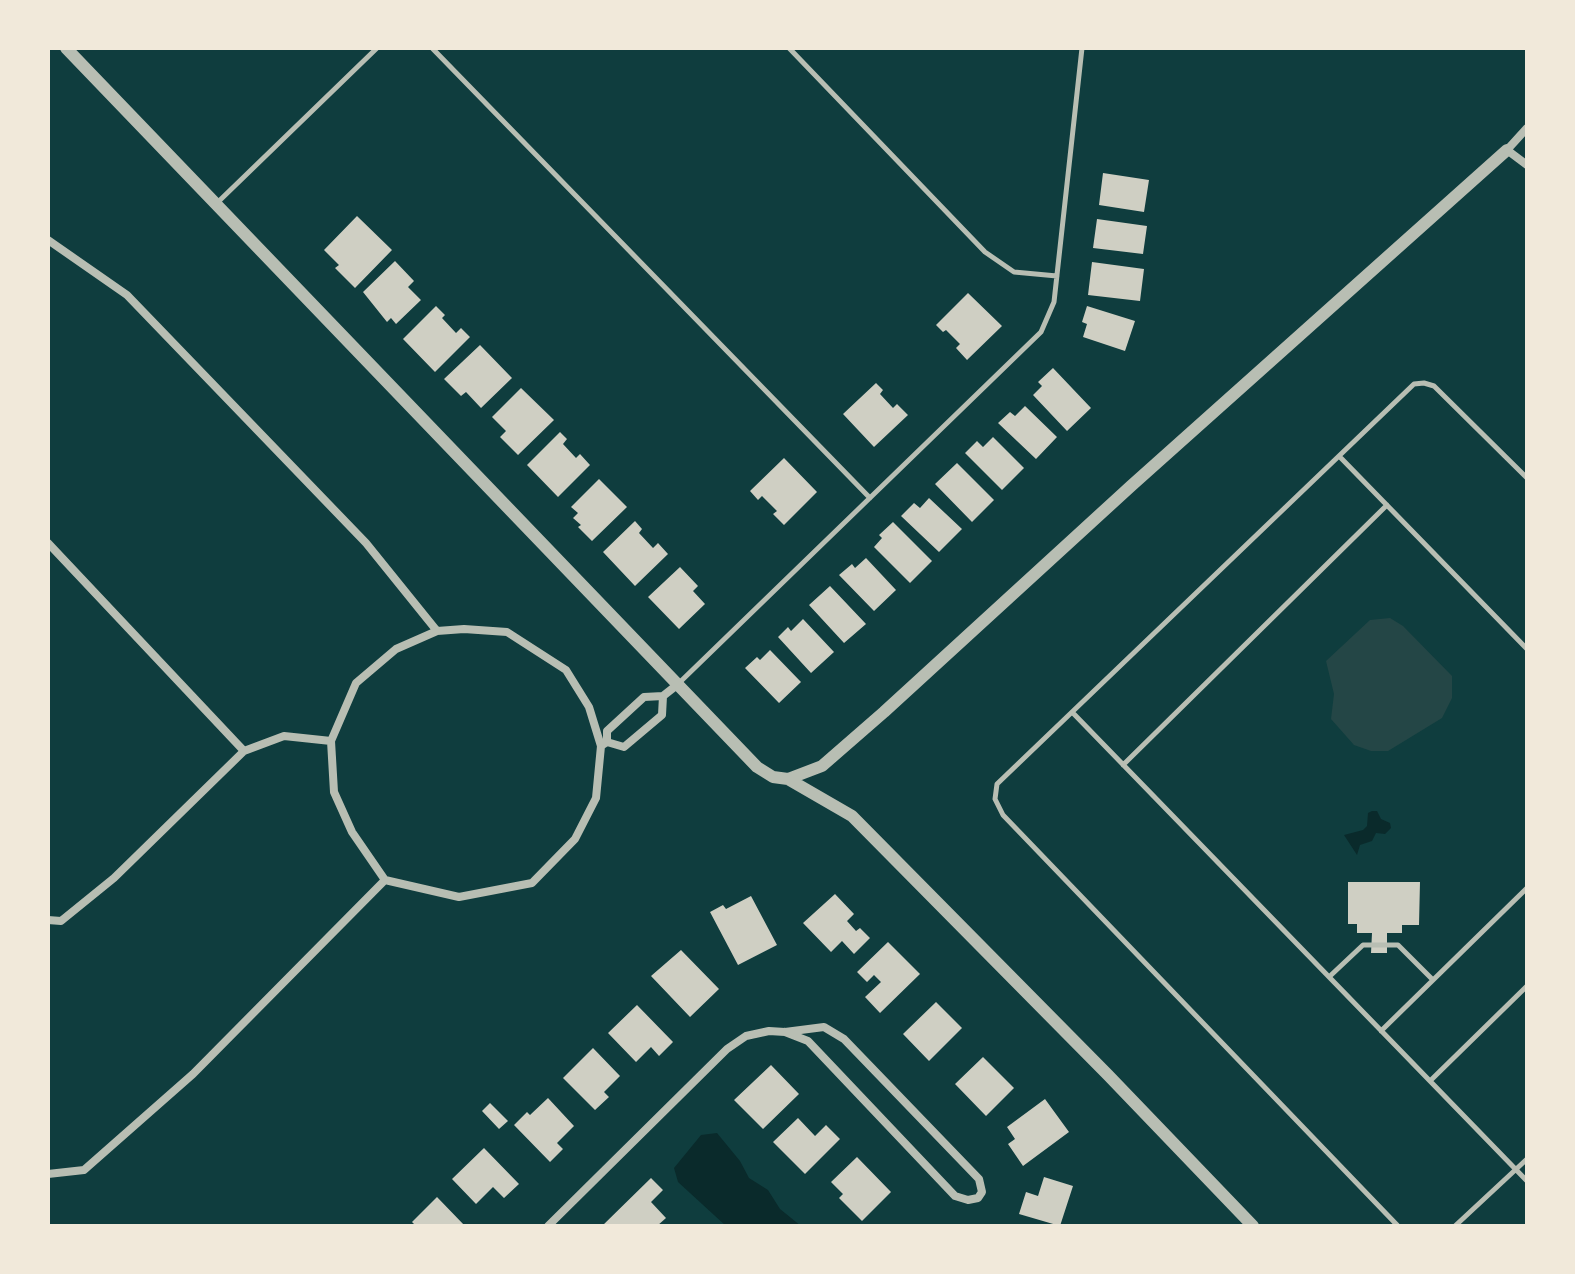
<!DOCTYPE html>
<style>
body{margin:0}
#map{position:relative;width:1575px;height:1274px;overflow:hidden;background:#0f3d3e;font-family:Ubuntu,sans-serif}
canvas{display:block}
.frame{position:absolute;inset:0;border:50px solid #f1e9da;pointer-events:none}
</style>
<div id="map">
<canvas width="1575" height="1274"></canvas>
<div class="frame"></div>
</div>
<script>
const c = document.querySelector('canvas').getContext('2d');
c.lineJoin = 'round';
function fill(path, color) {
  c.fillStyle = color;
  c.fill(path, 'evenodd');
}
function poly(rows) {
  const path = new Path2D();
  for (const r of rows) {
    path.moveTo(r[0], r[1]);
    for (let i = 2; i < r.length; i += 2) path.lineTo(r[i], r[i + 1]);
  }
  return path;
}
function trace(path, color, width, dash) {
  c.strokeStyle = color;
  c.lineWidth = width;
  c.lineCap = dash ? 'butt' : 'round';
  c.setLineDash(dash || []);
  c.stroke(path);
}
const green = poly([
 [1390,618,1403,626,1452,676,1452,698,1442,718,1388,751,1371,751,1354,745,1331,719,1334,694,1326,661,1370,620]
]);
const water = poly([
 [1372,811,1377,811,1381,819,1390,823,1391,828,1385,834,1376,833,1372,841,1360,845,1357,855,1344,835,1363,830,1367,826,1368,813],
 [717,1133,740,1161,749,1178,768,1190,780,1209,801,1226,726,1226,678,1182,674,1168,701,1135]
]);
const building = poly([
 [1103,173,1149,180,1144,212,1099,205],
 [357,216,392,250,355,288,335,268,339,265,324,250],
 [1097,219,1147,226,1143,254,1093,248],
 [395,261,414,281,408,287,421,300,396,324,391,318,387,322,363,292],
 [1092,262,1144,269,1140,301,1088,295],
 [968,293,1002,326,967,360,956,348,960,344,946,330,943,332,936,325],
 [436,306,445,315,442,318,456,333,461,328,470,337,435,372,403,339],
 [1087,306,1135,321,1125,351,1083,337,1087,324,1082,322],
 [480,345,512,378,481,408,466,392,461,396,444,379],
 [1053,368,1091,408,1067,431,1033,395,1042,386,1038,382],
 [876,383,883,390,880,394,893,408,897,404,908,415,874,447,843,414],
 [521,388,554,420,518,455,500,437,506,431,492,417],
 [1025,406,1057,437,1036,459,998,423,1010,412,1015,416],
 [560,432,567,439,563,444,576,458,580,454,590,465,558,497,527,465],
 [993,437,1024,468,1002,490,965,453,977,441,983,447],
 [784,458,817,492,784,525,773,514,777,511,762,496,758,500,750,491],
 [957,463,994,500,972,522,935,484],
 [599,479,627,507,592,541,578,527,581,525,573,518,578,513,571,507],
 [929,498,962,529,939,552,901,516,914,503,920,508],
 [635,521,642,529,639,533,653,548,658,543,668,554,635,586,603,552],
 [893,522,932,561,910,583,874,547,882,538,879,535],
 [866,558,896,590,874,611,839,575,852,564,855,568],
 [680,567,698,586,693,591,705,604,679,629,648,597],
 [830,586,866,624,844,643,809,605],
 [803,619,834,652,811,673,778,637,788,627,791,631],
 [770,650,801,682,779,703,745,668,757,657,760,660],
 [1348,882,1420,882,1419,925,1402,925,1402,933,1387,933,1387,953,1371,953,1372,933,1357,933,1357,924,1348,924],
 [835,894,854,914,847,921,856,931,860,928,870,938,854,954,842,941,831,952,803,923],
 [751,896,777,945,738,965,710,912,723,905,726,909],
 [888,942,920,974,880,1013,865,997,881,982,874,975,867,982,857,972],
 [681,950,719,989,690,1017,651,976],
 [936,1002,962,1028,929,1061,903,1034],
 [637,1005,673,1042,659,1056,651,1047,636,1062,608,1033],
 [593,1048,620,1076,604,1092,609,1097,595,1110,563,1078],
 [983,1057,1014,1088,986,1116,955,1084],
 [771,1065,799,1094,763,1129,734,1100],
 [548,1098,574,1126,557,1143,563,1149,550,1162,514,1125,527,1112,530,1115],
 [1045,1099,1069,1132,1023,1166,1008,1144,1015,1139,1007,1127],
 [490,1103,508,1121,499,1129,482,1111],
 [798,1118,815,1136,826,1125,840,1139,805,1174,773,1142],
 [484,1148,519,1184,504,1198,493,1187,476,1204,452,1179],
 [857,1157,891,1192,862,1221,839,1198,843,1194,831,1182],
 [1044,1177,1073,1186,1060,1226,1019,1214,1026,1192,1038,1196],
 [651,1178,663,1190,651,1202,666,1218,657,1226,602,1226],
 [437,1197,465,1226,416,1226,412,1222]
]);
const service = poly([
 [432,48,870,498],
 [789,48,985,252,1014,272,1057,276],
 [217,203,377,48],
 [1339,456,1527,649],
 [678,684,1041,332,1054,302,1082,48],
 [1072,712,1527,1181],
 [1123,765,1387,505],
 [1329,977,1363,945,1398,945,1433,980],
 [1381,1031,1527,888],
 [1430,1081,1527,986],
 [1398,1226,1003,815,995,799,997,784,1414,384,1424,383,1434,386,1527,478],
 [1455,1226,1527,1159]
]);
const minor = poly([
 [1527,128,1507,150,1527,165],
 [48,240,127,295,366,543,437,631],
 [48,543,244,751],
 [464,629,507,632,566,670,589,707,601,746,596,798,575,839,532,883,459,897,385,880,352,832,334,792,331,741,356,683,396,649,437,631,464,629],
 [607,742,624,747,662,715,663,696],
 [601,746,607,742,607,731,644,697,663,696,677,685],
 [48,920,61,921,114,878,244,751,284,736,331,741],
 [48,1174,84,1170,193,1074,385,880],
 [548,1226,727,1049,746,1036,769,1031,785,1032,824,1027,844,1039,979,1179,982,1192,978,1198,968,1200,955,1196,808,1041,785,1032]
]);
const tertiary = poly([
 [66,48,757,767,773,777,788,779,822,766,884,712,1131,486,1507,150],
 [788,779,852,816,1108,1075,1253,1226]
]);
fill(green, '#244646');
fill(water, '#0a2a2b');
fill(building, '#cfcfc3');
trace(service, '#b8beb3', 5);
trace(minor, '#b8beb3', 8);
trace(tertiary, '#b8beb3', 12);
</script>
